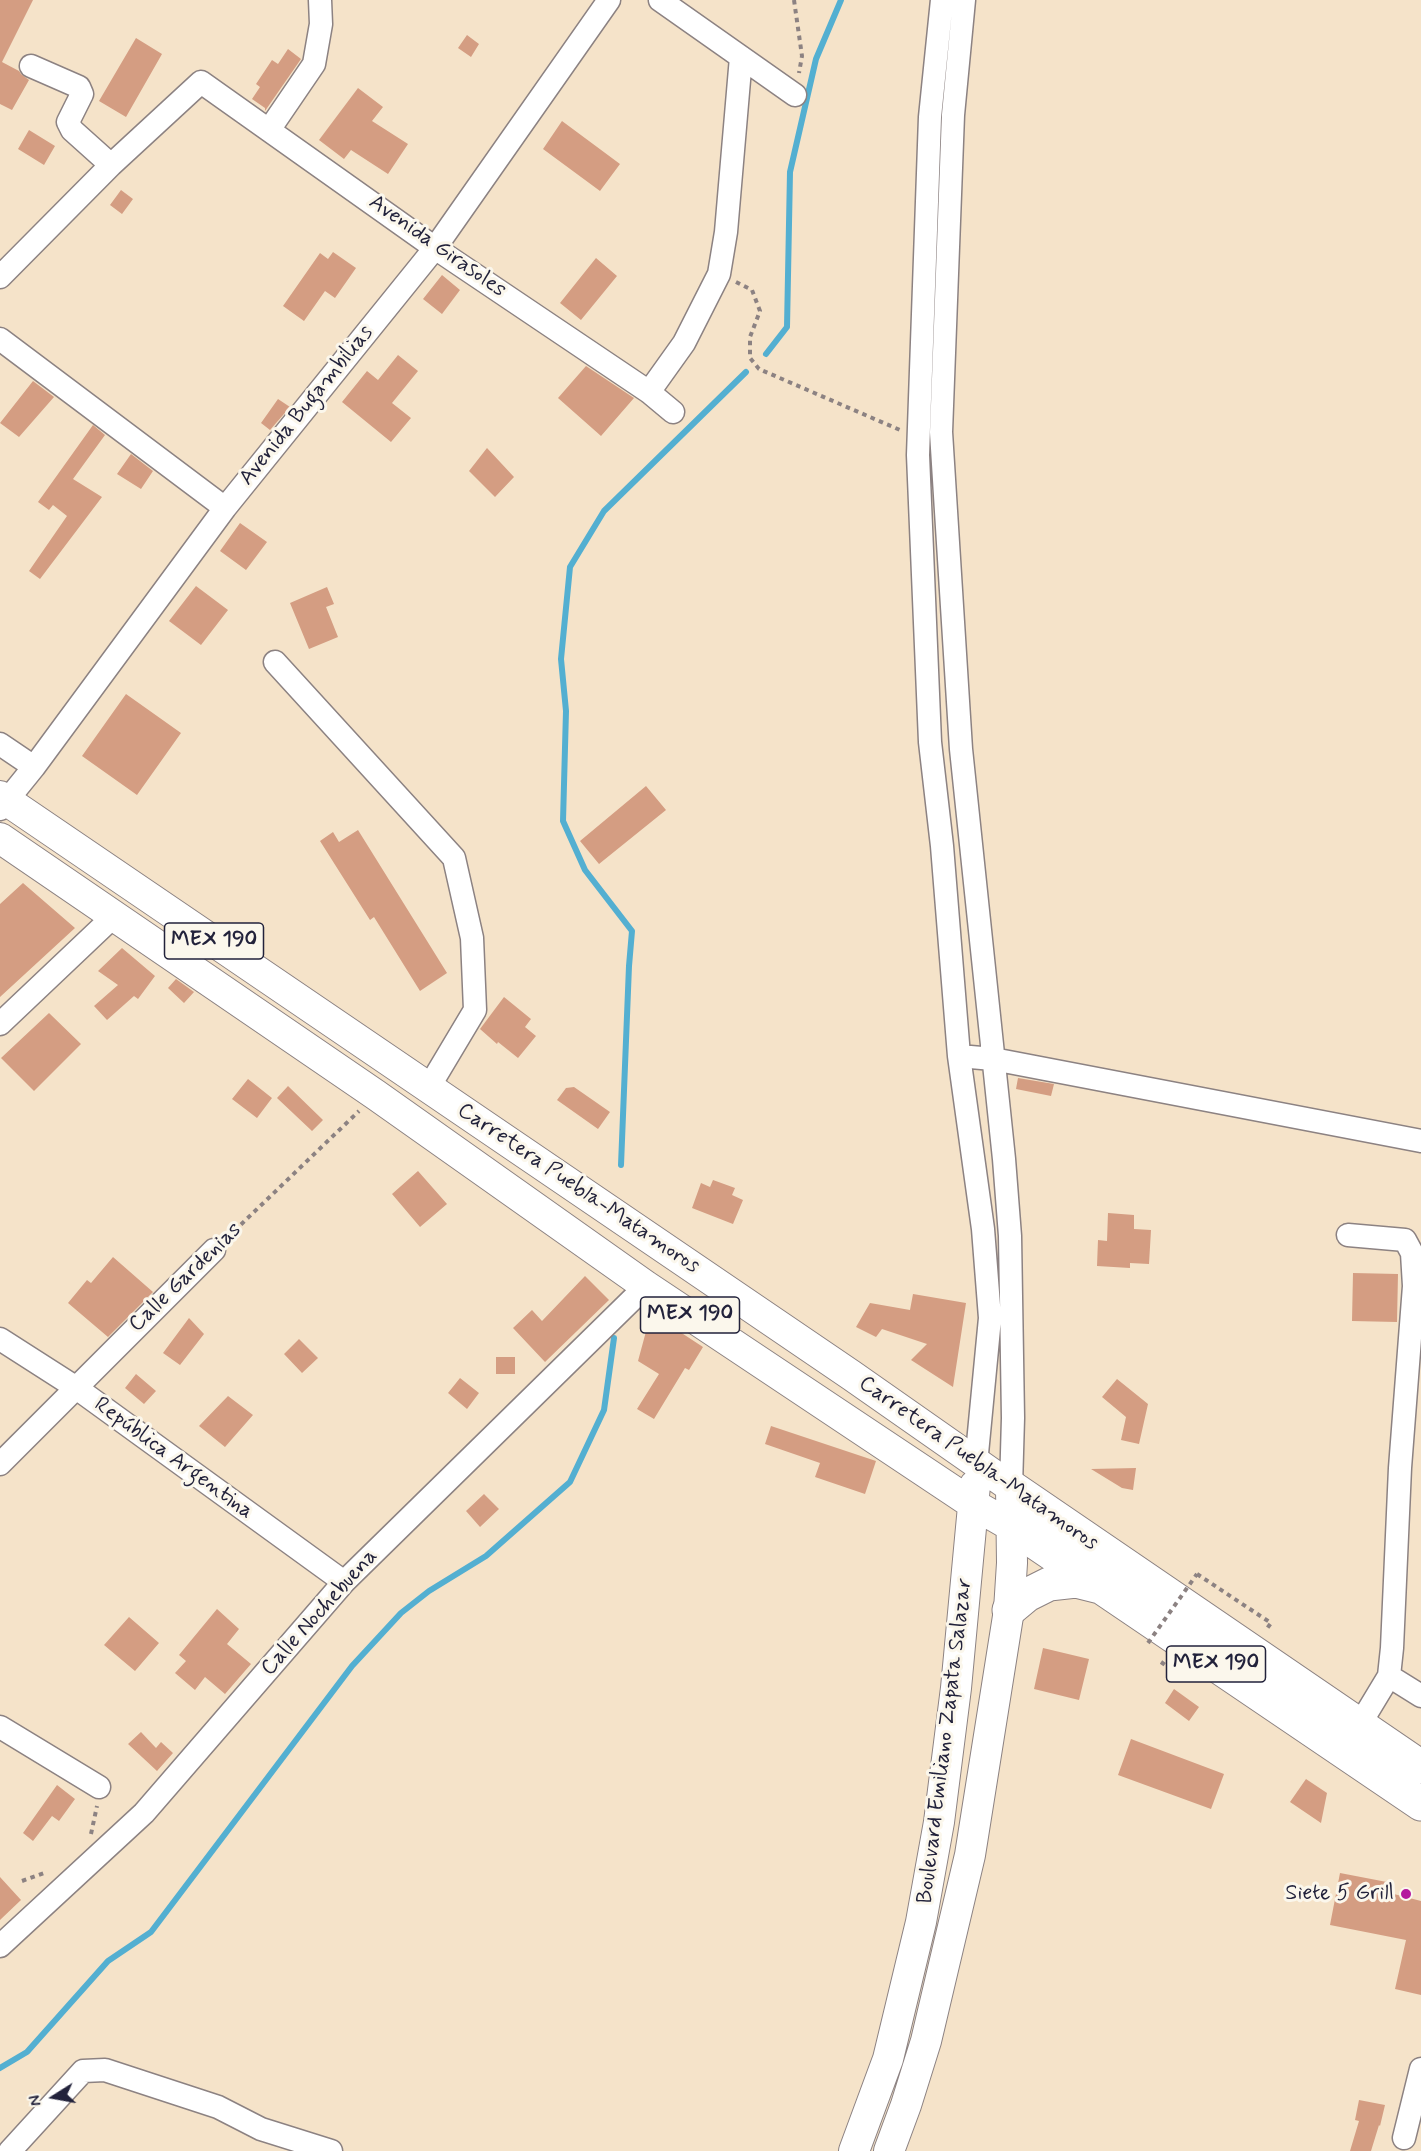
<!DOCTYPE html>
<meta charset="utf-8">
<style>
body{margin:0}
#map{position:relative;width:1421px;height:2151px;overflow:hidden;background:#f5e3c9;font-family:Mynerve,sans-serif}
canvas{display:block}
.north{position:absolute;left:24px;top:2067px;width:60px;height:60px;-webkit-text-stroke:4px #fbf7ec;paint-order:stroke;rotate:259deg;font-size:16px;font-weight:700;line-height:24px;text-align:center;color:#22223b}
.north::after{content:'';display:block;margin:auto;width:21px;height:27px;background:#22223b;clip-path:polygon(50% 0,100% 100%,50% 72%,0 100%)}
</style>
<div id="map">
<canvas width="1421" height="2151"></canvas>
<div class="north">N</div>
</div>
<script>
const c = document.querySelector('canvas').getContext('2d');
c.lineJoin = 'round';
function poly(rows) {
  const path = new Path2D();
  for (const r of rows) {
    path.moveTo(r[0], r[1]);
    for (let i = 2; i < r.length; i += 2) path.lineTo(r[i], r[i + 1]);
  }
  return path;
}
function trace(path, color, width, dash) {
  c.strokeStyle = color;
  c.lineWidth = width;
  c.lineCap = dash ? 'butt' : 'round';
  c.setLineDash(dash || []);
  c.stroke(path);
}
function fill(path, color) {
  c.fillStyle = color;
  c.fill(path, 'evenodd');
}
function drawText(font, color, halo, rows, align = 'center') {
  c.font = font + ' Mynerve,sans-serif';
  c.lineWidth = 6;
  c.setLineDash([]);
  c.textBaseline = 'middle';
  c.strokeStyle = halo;
  c.fillStyle = color;
  for (const [text, x, y, turn = 0] of rows) {
    c.save();
    c.translate(x, y);
    c.rotate((+turn || 0) * Math.PI / 180);
    c.textAlign = isNaN(turn) ? turn : align;
    if (halo) c.strokeText(text, 0, 0);
    c.fillText(text, 0, 0);
    c.restore();
  }
}
const stream = poly([
 [766,354,787,327,790,172,816,59,841,0],
 [621,1165,629,966,632,931,585,870,563,821,566,711,561,659,570,567,604,511,746,372],
 [0,2068,27,2052,108,1961,151,1932,352,1666,401,1613,429,1591,486,1556,570,1482,604,1410,614,1338]
]);
const building = poly([
 [0,0,33,0,2,62,19,71,21,74,29,80,12,110,0,104],
 [467,35,479,44,471,57,458,48],
 [136,38,162,54,126,117,99,101],
 [288,49,301,59,265,111,265,108,252,99,260,87,256,84,272,60,278,64],
 [358,88,383,107,372,121,408,144,388,174,351,150,344,159,319,140],
 [562,121,620,164,600,191,543,149],
 [29,130,55,146,44,165,18,149],
 [121,190,133,199,122,214,110,205],
 [333,252,356,268,335,298,325,291,304,321,283,306,320,253,328,259],
 [596,258,617,276,581,320,560,303],
 [442,275,460,290,442,314,423,299],
 [398,355,418,371,392,403,411,418,391,442,342,402,367,371,378,380],
 [586,366,634,398,601,436,558,398],
 [33,381,54,397,19,437,0,423],
 [278,399,290,407,270,430,261,423],
 [93,425,105,435,73,479,102,497,40,579,29,571,67,516,53,505,49,510,38,502],
 [487,448,514,477,495,497,469,471],
 [131,454,153,471,141,489,117,474],
 [240,523,267,542,246,570,220,551],
 [196,586,228,610,201,645,169,621],
 [327,587,334,604,326,607,338,637,309,649,290,603],
 [126,694,181,733,137,795,82,756],
 [646,786,666,810,599,864,580,841],
 [358,830,447,973,420,991,374,917,370,920,320,841,333,832,339,842],
 [23,883,75,928,0,997,0,904],
 [122,948,155,976,138,999,134,996,107,1020,94,1006,118,985,98,971],
 [176,979,194,992,184,1003,168,988],
 [504,997,531,1019,525,1027,536,1036,518,1058,498,1042,497,1044,480,1029],
 [49,1013,81,1044,34,1091,1,1058],
 [1018,1078,1054,1084,1051,1096,1016,1089],
 [248,1079,272,1098,257,1118,232,1099],
 [288,1086,323,1120,312,1131,277,1098],
 [574,1087,610,1112,598,1129,557,1100,566,1088],
 [418,1171,447,1204,420,1227,392,1194],
 [713,1180,735,1188,732,1195,743,1200,733,1224,692,1208,701,1183,710,1187],
 [1108,1213,1134,1215,1134,1229,1151,1230,1149,1264,1130,1263,1130,1268,1097,1266,1098,1240,1107,1241],
 [113,1257,153,1292,108,1337,68,1303,87,1280,91,1283],
 [1353,1273,1398,1274,1397,1322,1352,1321],
 [585,1276,609,1300,545,1362,513,1328,532,1310,542,1321],
 [913,1294,966,1303,953,1387,911,1360,927,1344,882,1329,876,1337,856,1327,870,1303,910,1310],
 [651,1313,703,1347,689,1370,685,1368,654,1419,637,1409,659,1374,638,1361],
 [189,1318,204,1334,180,1365,163,1353],
 [299,1339,318,1358,302,1373,284,1354],
 [496,1357,515,1357,515,1374,496,1374],
 [136,1374,156,1391,144,1404,125,1388],
 [460,1378,479,1393,467,1409,448,1393],
 [1117,1379,1148,1404,1139,1444,1121,1440,1126,1417,1102,1397],
 [228,1396,253,1415,225,1447,199,1426],
 [771,1426,876,1461,865,1494,815,1477,820,1463,765,1444],
 [1136,1468,1133,1490,1122,1488,1091,1469],
 [484,1494,499,1509,480,1527,466,1511],
 [217,1609,239,1629,227,1644,251,1664,225,1694,205,1677,195,1690,175,1673,186,1661,179,1655],
 [129,1617,159,1643,135,1671,104,1645],
 [1043,1648,1089,1659,1079,1700,1034,1689],
 [1174,1689,1199,1707,1189,1721,1165,1703],
 [141,1732,156,1748,161,1742,173,1753,157,1771,128,1744],
 [1131,1739,1224,1774,1211,1809,1118,1775],
 [1306,1779,1327,1793,1321,1823,1290,1802],
 [57,1785,75,1799,59,1821,52,1816,33,1841,23,1833],
 [1340,1873,1392,1883,1390,1893,1421,1901,1421,1995,1395,1989,1406,1940,1330,1925],
 [0,1877,21,1900,0,1920],
 [1359,2100,1385,2105,1380,2126,1379,2125,1371,2151,1350,2151,1359,2121,1355,2120]
]);
const path = poly([
 [794,0,802,56,799,73],
 [736,282,752,290,760,311,750,337,750,358,759,369,900,430],
 [228,1237,359,1111],
 [1197,1574,1271,1623,1266,1630],
 [1161,1662,1189,1682,1192,1678],
 [91,1834,97,1806],
 [22,1881,47,1872]
]);
const minor = poly([
 [660,0,795,95],
 [942,0,930,117,918,455,930,742,942,846,959,1056,983,1229,990,1318,976,1464],
 [964,0,953,115,941,432,961,749,1004,1159,1010,1236,1013,1418,1011,1487],
 [31,66,79,87,82,94,68,122,72,130,111,165],
 [269,130,314,64,321,24,320,0],
 [0,277,111,165,201,82,435,248,649,392,673,412],
 [0,339,225,508],
 [649,392,684,343,719,274,726,232,741,57],
 [275,662,454,858,472,938,475,1010,429,1087],
 [0,744,34,767],
 [0,809,34,767,225,508,435,248,609,0],
 [0,1024,115,915],
 [959,1056,993,1059,1421,1141],
 [1348,1235,1405,1240,1412,1253,1414,1286,1400,1468,1392,1648,1389,1676,1360,1724],
 [0,1339,75,1387,344,1582],
 [0,1464,214,1250],
 [1389,1676,1421,1696],
 [0,1727,99,1787],
 [0,1946,144,1813,344,1582,646,1286],
 [1404,2138,1421,2069],
 [10,2151,83,2071,105,2070,218,2107,261,2129,331,2151]
]);
const major = poly([
 [0,796,851,1375,1011,1487,1012,1563,1009,1610,970,1855,926,2041,906,2105,889,2151],
 [0,838,376,1095,646,1286,973,1504,1011,1526],
 [854,2151,888,2059,921,1922,939,1822,956,1688,975,1485]
]);
const highway = poly([
 [1011,1487,1421,1767],
 [1011,1526,1421,1804],
 [1009,1610,1027,1595,1049,1584,1076,1581,1100,1587]
]);
const pathBridge = poly([
 [1148,1643,1197,1574]
]);
const markers = [
 [1406,1894,6,"#b5179e"]
];
const shields = [
 [214,941,99],
 [690,1315,99],
 [1216,1664,99]
];
const shieldNames = [
 ["MEX 190",214,941],
 ["MEX 190",690,1315],
 ["MEX 190",1216,1664]
];
const streetNames = [
 ["Avenida Girasoles",437,247,35],
 ["Avenida Bugambilias",307,406,-51],
 ["Carretera Puebla-Matamoros",578,1189,34],
 ["Calle Gardenias",186,1278,-44],
 ["República Argentina",173,1459,36],
 ["Carretera Puebla-Matamoros",978,1464,35],
 ["Calle Nochebuena",320,1613,-48],
 ["Boulevard Emiliano Zapata Salazar",946,1741,-83]
];
const poiNames = [
 ["Siete 5 Grill",1394,1894]
];
trace(stream, '#53afd1', 6);
fill(building, '#d49d82');
trace(minor, '#8c8282', 25);
trace(major, '#8c8282', 32);
trace(highway, '#8c8282', 35);
trace(path, '#8c8282', 4, [4.5, 4.5]);
trace(minor, '#fff', 22);
trace(major, '#fff', 30);
trace(highway, '#fff', 33);
trace(pathBridge, '#8c8282', 4, [4.5, 4.5]);
for (const [x, y, r, color] of markers) {
  const dot = new Path2D();
  dot.arc(x, y, r, 0, 2 * Math.PI);
  c.fillStyle = color;
  c.fill(dot);
  trace(dot, '#fbf7ec', 2);
}
for (const [x, y, w] of shields) {
  const box = new Path2D();
  box.roundRect(x - w / 2, y - 18, w, 36, 4.5);
  c.fillStyle = '#fbf7ec';
  c.fill(box);
  trace(box, '#22223b', 1.5);
}
drawText('bold 21px', '#22223b', null, shieldNames);
drawText('22px', '#22223b', '#fbf7ec', streetNames);
drawText('22px', '#22223b', '#fbf7ec', poiNames, 'right');
</script>
